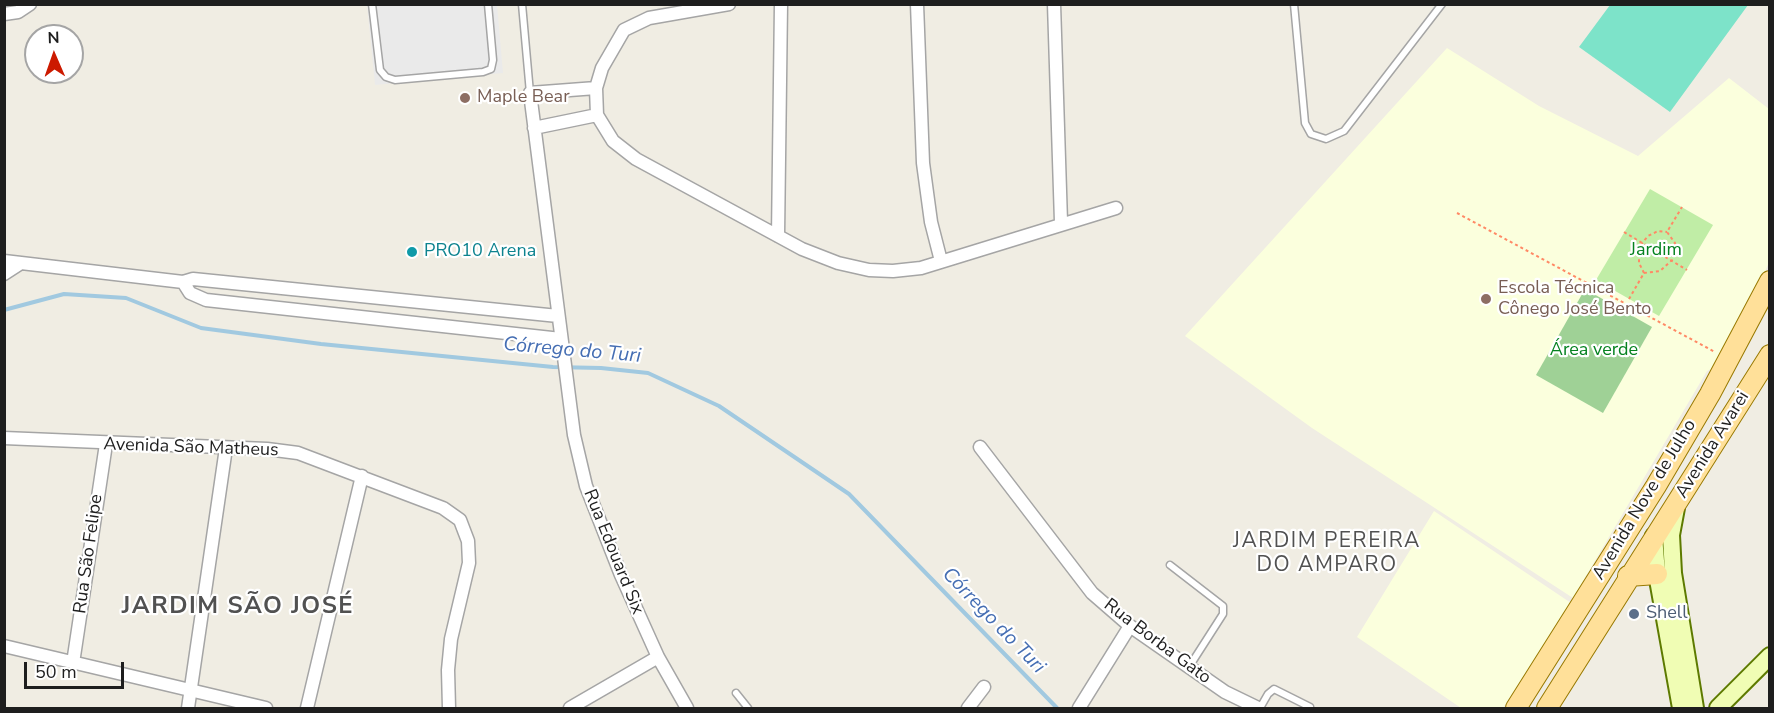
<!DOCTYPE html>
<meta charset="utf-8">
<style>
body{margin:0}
#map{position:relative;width:1774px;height:713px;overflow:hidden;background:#f0ede3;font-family:"Nunito Sans",sans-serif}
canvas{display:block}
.frame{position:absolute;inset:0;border:6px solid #1e1e1e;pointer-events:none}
.north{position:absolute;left:24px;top:24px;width:60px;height:60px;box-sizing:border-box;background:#fff;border:2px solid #a5a5a5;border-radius:50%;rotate:358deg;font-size:16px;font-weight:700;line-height:24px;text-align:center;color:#1e1e1e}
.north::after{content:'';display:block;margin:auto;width:21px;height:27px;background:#cc1a00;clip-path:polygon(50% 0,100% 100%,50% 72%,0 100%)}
.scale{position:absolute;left:24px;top:662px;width:100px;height:27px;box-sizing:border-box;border:3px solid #1e1e1e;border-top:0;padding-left:8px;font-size:18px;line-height:21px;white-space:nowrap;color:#1e1e1e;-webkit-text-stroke:4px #fff;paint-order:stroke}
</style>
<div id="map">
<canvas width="1774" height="713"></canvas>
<div class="frame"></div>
<div class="north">N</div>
<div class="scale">50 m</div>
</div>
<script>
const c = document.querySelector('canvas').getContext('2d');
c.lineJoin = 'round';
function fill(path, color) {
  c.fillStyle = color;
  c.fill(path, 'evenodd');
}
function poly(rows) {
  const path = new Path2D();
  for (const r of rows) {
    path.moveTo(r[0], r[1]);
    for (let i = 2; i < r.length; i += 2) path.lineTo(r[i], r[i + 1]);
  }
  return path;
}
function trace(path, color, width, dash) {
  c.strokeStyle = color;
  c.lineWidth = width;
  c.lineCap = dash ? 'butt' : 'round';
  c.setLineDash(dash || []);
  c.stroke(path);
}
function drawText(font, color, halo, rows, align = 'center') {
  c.font = font + ' "Nunito Sans",sans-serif';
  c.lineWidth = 4.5;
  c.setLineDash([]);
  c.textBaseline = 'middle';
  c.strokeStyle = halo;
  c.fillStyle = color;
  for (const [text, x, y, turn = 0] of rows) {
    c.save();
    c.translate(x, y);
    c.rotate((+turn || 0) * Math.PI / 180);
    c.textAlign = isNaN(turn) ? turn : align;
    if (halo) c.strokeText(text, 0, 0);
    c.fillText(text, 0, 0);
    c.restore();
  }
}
const education = poly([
 [1447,48,1539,106,1638,156,1729,78,1769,109,1769,262,1728,360,1707,371,1573,598,1312,428,1185,336],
 [1434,511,1571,603,1503,708,1461,708,1357,637]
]);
const grass = poly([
 [1650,189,1713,225,1659,316,1596,280]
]);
const forest = poly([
 [1585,289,1652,327,1603,413,1536,375]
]);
const pitch = poly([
 [1610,5,1610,4,1748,5,1670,112,1579,47]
]);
const parking = poly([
 [367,5,497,5,503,73,375,85]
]);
const stream = poly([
 [4,310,64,294,126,298,201,328,321,344,553,367,601,368,648,373,719,406,849,494,1057,708]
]);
const path = poly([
 [1457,213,1715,352],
 [1624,232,1687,270],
 [1644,273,1639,263,1639,247,1648,236,1658,231,1667,232],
 [1629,299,1644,273,1660,271,1672,260,1675,243,1667,232,1682,207]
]);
const lane = poly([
 [372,4,380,70,386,77,395,80,483,72,491,69,493,60,488,4],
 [522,4,530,93],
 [1294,4,1305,123,1311,134,1326,139,1344,131,1442,4],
 [1170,565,1223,606,1223,614,1189,667],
 [736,693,748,708],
 [1260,708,1268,694,1274,689,1310,707]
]);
const street = poly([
 [729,4,649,18,624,30,602,68,596,88,597,115,613,141,636,159,802,249,838,263,869,270,893,271,921,268,1116,208],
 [917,4,923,163,931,222,941,261],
 [1054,4,1061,222],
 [4,14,18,12,30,4],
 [596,88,530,93,574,435,586,486,621,575,658,657,687,708],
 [534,128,597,115],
 [778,236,781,4],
 [4,261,183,282,193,279,558,316],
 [4,274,21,263],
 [183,282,190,293,206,300,561,339],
 [4,438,267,449,298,453,443,508,460,520,468,541,469,563,451,639,448,670,449,708],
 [980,447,1092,593,1130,626,1225,692,1258,708],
 [4,646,266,708],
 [73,663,106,444],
 [188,708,226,448],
 [307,708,362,476],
 [570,708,658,657],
 [968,708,984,687],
 [1079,708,1130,626]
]);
const secondary = poly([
 [1676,508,1671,535,1673,573,1695,708],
 [1654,536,1657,574,1681,708],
 [1718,708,1770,656]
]);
const primary = poly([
 [1628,576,1657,574],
 [1516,708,1656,486,1710,394,1770,281],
 [1547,708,1770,355]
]);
const markers = [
 [465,98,6,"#8d6e63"],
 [412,252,6,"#0f9aa8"],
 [1486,299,6,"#8d6e63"],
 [1634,614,6,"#5c6f8a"]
];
const educationNames = [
 ["Maple Bear",477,98],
 ["Escola Técnica",1498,289],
 ["Cônego José Bento",1498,310]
];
const parkNames = [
 ["Jardim",1656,251],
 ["Área verde",1594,351]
];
const cultureNames = [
 ["PRO10 Arena",424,252]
];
const streetNames = [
 ["Avenida Avarei",1713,445,-58],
 ["Avenida São Matheus",191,448,2],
 ["Avenida Nove de Julho",1645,500,-59],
 ["Rua Edouard Six",613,552,68],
 ["Rua São Felipe",89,554,-82],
 ["Rua Borba Gato",1157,642,37]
];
const serviceNames = [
 ["Shell",1646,614]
];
const waterNames = [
 ["Córrego do Turi",572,351,5],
 ["Córrego do Turi",993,621,46]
];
const quarterNames = [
 ["JARDIM PEREIRA",1327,542],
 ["DO AMPARO",1327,566]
];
const districtNames = [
 ["JARDIM SÃO JOSÉ",238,607]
];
fill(education, '#fbffdd');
fill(grass, '#c0eda6');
fill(forest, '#9fd196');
fill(pitch, '#7de3c9');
fill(parking, '#eaeaea');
trace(stream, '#a1c9e0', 4);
trace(lane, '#a5a5a5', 9);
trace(street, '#a5a5a5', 15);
trace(secondary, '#5d7a00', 20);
trace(primary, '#987900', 22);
trace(path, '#ff8965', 2, [3, 3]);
trace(lane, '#fff', 6);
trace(street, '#fff', 12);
trace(secondary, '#f0fdb4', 16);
trace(primary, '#ffe099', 20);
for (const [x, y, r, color] of markers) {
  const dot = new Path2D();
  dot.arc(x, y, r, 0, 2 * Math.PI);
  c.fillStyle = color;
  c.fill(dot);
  trace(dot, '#fff', 2);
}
drawText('18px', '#785e54', '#fff', educationNames, 'left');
drawText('18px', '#058220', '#fff', parkNames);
drawText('18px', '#0d838f', '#fff', cultureNames, 'left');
drawText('18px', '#1e1e1e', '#fff', streetNames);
drawText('18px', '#4e5e75', '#fff', serviceNames, 'left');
drawText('italic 20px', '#456eb3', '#fff', waterNames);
c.letterSpacing = '1.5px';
drawText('21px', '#515151', '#fff', quarterNames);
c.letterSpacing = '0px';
c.letterSpacing = '1.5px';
drawText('bold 24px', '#515151', '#fff', districtNames);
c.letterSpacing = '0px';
</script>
